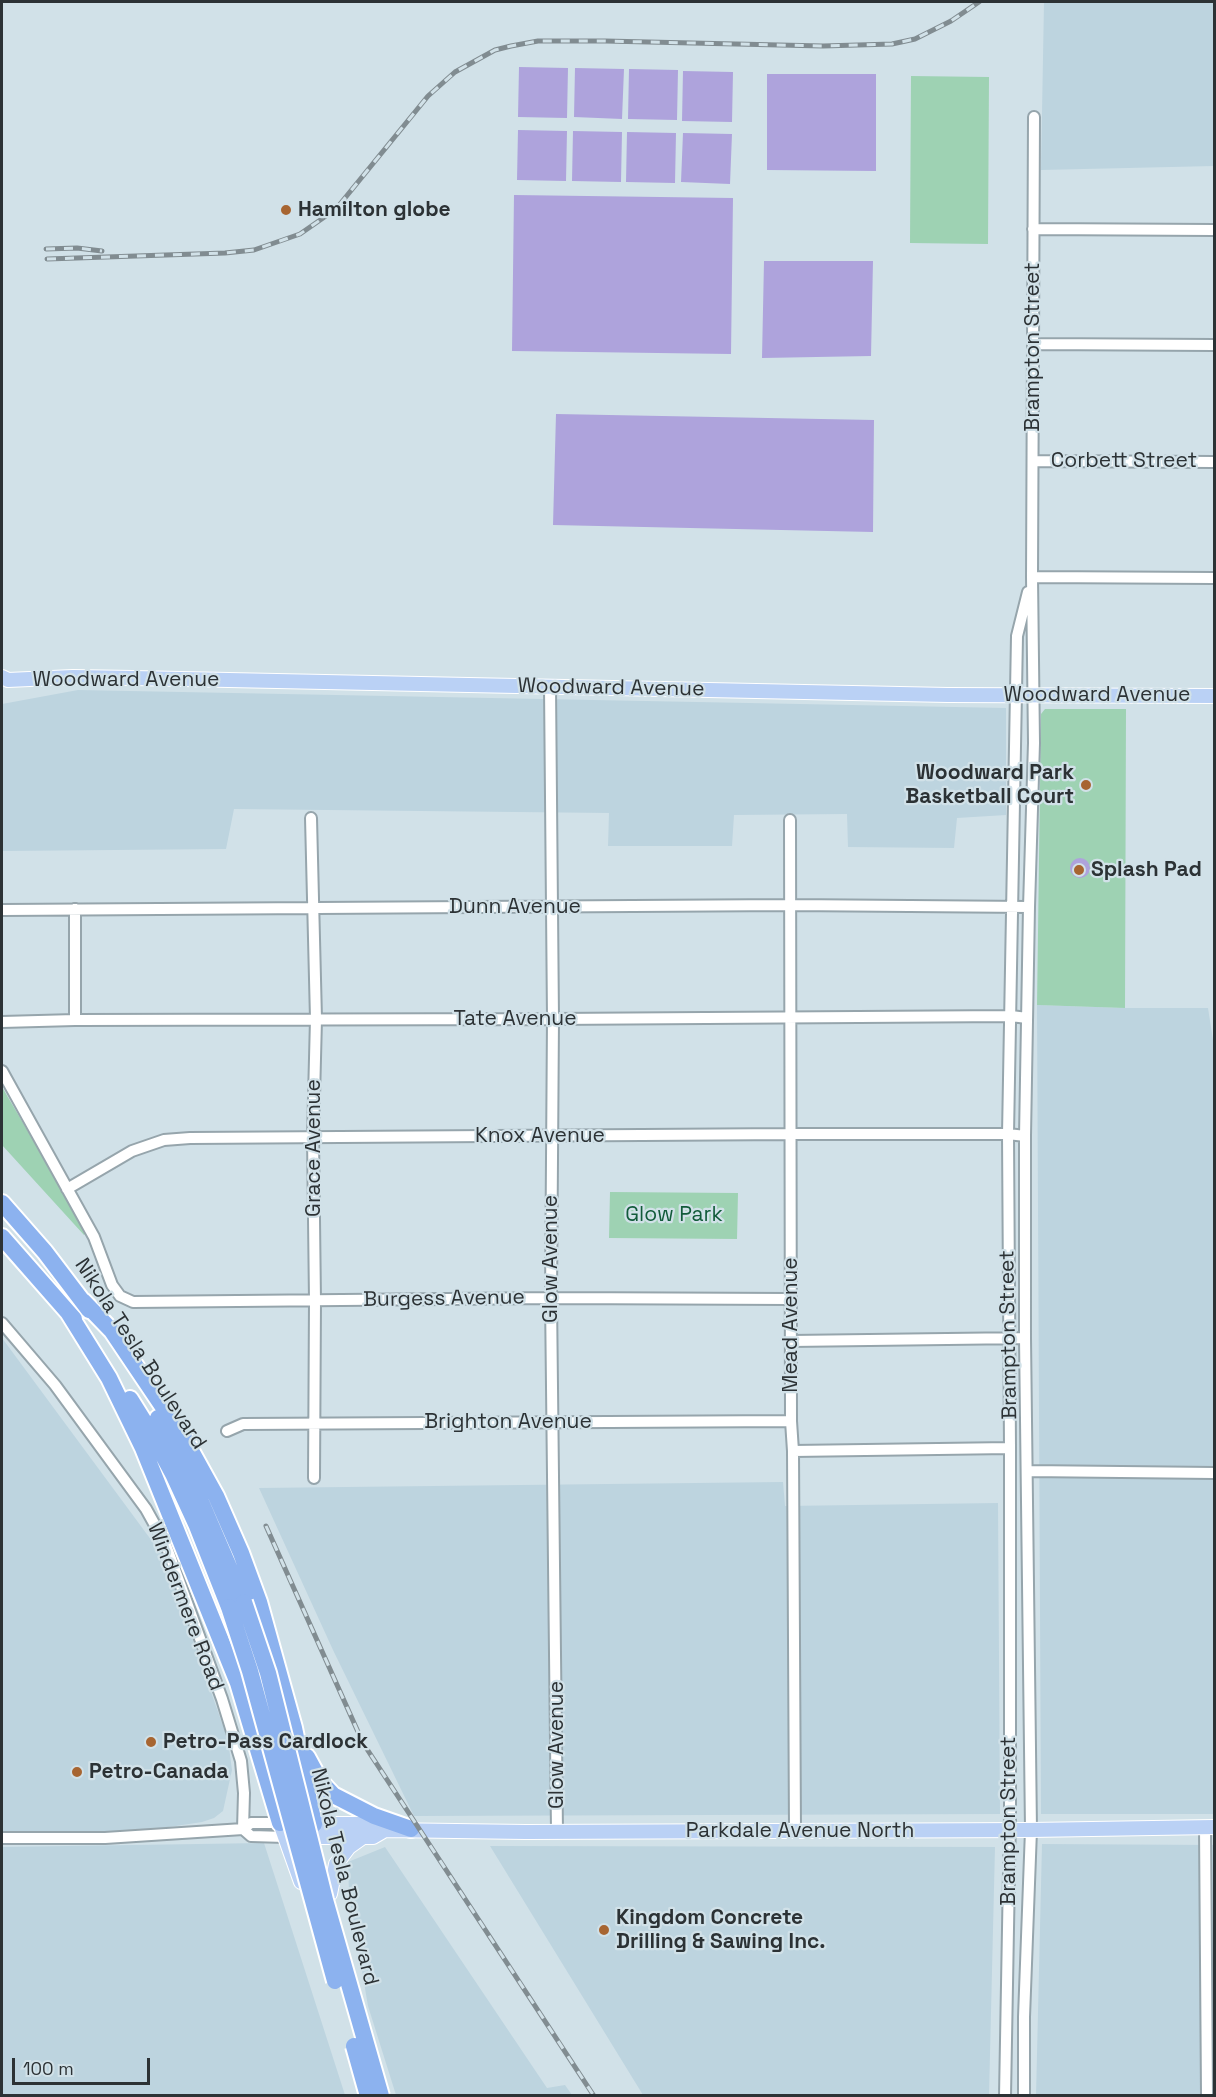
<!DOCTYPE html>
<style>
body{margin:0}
#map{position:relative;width:1216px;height:2097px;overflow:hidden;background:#d1e1e8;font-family:"Space Grotesk",sans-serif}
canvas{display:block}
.frame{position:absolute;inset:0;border:3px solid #2c3235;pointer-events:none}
.scale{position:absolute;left:12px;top:2058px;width:138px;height:27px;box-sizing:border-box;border:3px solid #2c3235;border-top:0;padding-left:8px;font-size:18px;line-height:21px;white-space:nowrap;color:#2c3235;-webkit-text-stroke:4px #d1e1e8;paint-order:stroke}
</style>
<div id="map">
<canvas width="1216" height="2097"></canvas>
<div class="frame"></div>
<div class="scale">100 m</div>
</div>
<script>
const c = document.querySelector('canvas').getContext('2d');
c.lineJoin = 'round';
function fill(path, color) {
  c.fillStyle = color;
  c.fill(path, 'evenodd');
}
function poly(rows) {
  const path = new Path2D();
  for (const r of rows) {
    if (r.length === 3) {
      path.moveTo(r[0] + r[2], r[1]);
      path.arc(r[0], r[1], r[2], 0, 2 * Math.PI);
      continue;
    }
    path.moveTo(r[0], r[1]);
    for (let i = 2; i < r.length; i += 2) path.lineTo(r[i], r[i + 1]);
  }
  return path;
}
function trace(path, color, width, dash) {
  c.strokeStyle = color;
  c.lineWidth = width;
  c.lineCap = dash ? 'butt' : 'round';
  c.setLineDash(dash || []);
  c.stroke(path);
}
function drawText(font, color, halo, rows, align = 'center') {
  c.font = font + ' "Space Grotesk",sans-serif';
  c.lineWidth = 4.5;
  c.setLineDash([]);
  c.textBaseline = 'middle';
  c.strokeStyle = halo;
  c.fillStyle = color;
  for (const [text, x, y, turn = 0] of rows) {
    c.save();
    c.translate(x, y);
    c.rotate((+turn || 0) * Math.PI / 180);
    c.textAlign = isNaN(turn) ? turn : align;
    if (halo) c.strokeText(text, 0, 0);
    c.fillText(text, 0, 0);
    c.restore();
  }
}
const built = poly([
 [1044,2,1214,2,1214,166,1041,170],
 [78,690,1006,708,1006,815,957,818,954,848,848,847,847,814,734,815,732,846,608,846,609,813,234,809,226,849,2,851,2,704],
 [1037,1005,1125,1008,1208,1008,1213,1040,1214,1116,1214,1814,1041,1814],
 [2,1338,163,1556,228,1740,232,1770,223,1811,214,1818,202,1822,136,1832,2,1832],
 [783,1482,785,1506,998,1503,1000,1814,414,1816,333,1650,259,1488],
 [264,1843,345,2095,2,2095,2,1847],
 [1042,1844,1214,1845,1214,2095,1036,2096],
 [490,1846,995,1847,989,2095,643,2095],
 [385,1847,547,2088,565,2085,572,2095,396,2095,368,2006,349,1894,348,1862]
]);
const green = poly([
 [911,76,989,77,988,244,910,243],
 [1045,709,1126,709,1125,1008,1037,1005,1041,714],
 [2,1087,87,1232,84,1235,2,1145],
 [610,1192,738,1193,737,1239,609,1238]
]);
const water = poly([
 [519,67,568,68,567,118,518,117],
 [575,68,624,69,622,119,574,117],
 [629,69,678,70,677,120,628,119],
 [683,71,733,72,732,122,682,121],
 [767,74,876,74,876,171,767,170],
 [518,130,567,131,566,181,517,180],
 [573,131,622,132,621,182,572,181],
 [627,132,676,133,675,183,626,182],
 [683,133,732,134,730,184,681,182],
 [514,195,733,198,731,354,512,351],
 [764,261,873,261,871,356,762,358],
 [556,414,874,420,873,532,553,525],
 [1080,868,10]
]);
const minor = poly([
 [1033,229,1214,230],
 [1034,344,1214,345],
 [1033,461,1214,462],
 [1032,577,1214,578],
 [550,687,553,1019,551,1298,557,1831],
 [311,818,316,1019,313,1137,315,1301,314,1478],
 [790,820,791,1421,793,1451,795,1831],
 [75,909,75,1020],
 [2,910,790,905,1029,907],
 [2,1022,75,1020,553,1019,1011,1016,1027,1018],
 [2,1071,94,1237,112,1285,120,1296,133,1302,551,1298,791,1299],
 [67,1189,132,1151,164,1140,190,1138,792,1134,1008,1134,1025,1136],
 [2,1323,55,1385,146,1509,166,1545,222,1699,241,1761,244,1793,243,1829],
 [791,1341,1025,1338],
 [227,1431,243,1424,791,1421],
 [793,1451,1010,1448],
 [1028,1471,1214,1473],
 [1205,1827,1207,2096],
 [243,1829,251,1836,285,1837],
 [2,1838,105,1838,243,1829,251,1823,280,1823],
 [1005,2096,1010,1817,1010,1448,1008,1134,1017,636,1028,592],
 [1024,2096,1024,2017,1031,1830,1025,1338,1025,1136,1029,907,1034,743,1032,577,1034,117]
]);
const major = poly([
 [2,677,8,680,73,677,133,678,948,695,1214,696],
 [280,1823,301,1882],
 [306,1824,372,1824,385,1830,526,1832,1031,1830,1214,1827],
 [299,1837,373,1837,385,1830],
 [330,1894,336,1864,349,1847,363,1837]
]);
const highway = poly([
 [2,1203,45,1252,89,1310],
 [2,1237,74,1319],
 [83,1301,112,1331,184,1438,216,1496,241,1553,259,1602,294,1728,314,1824],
 [68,1312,109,1378,143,1448,238,1683,280,1823],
 [130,1399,150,1431,173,1474,197,1526,229,1607],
 [158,1418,186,1467,244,1602],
 [307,1757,320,1781,333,1795,374,1816,411,1829]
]);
const rail = poly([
 [46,249,77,248,102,251],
 [47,259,225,253,254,250,300,234,336,209,428,96,455,72,495,50,511,46,538,41,605,41,823,46,892,44,915,39,951,21,979,2],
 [266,1526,363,1743,594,2096]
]);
const highwayBridge = poly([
 [244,1602,268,1673,325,1900,381,2096],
 [229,1607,250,1671,335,1981],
 [354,2046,368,2096]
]);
const markers = [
 [286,210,6,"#a76531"],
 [1086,785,6,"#a76531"],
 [1079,870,6,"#a76531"],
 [151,1742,6,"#a76531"],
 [77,1772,6,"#a76531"],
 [604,1930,6,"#a76531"]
];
const poiNames = [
 ["Hamilton globe",298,210],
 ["Woodward Park",1074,773,"right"],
 ["Basketball Court",1074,797,"right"],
 ["Splash Pad",1091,870],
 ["Petro-Pass Cardlock",163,1742],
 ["Petro-Canada",89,1772],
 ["Kingdom Concrete",616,1918],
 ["Drilling & Sawing Inc.",616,1942]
];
const streetNames = [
 ["Brampton Street",1033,347,-90],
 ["Corbett Street",1124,461],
 ["Woodward Avenue",126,680],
 ["Woodward Avenue",611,688,1],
 ["Woodward Avenue",1097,695],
 ["Dunn Avenue",515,907],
 ["Tate Avenue",515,1019],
 ["Knox Avenue",540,1136],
 ["Grace Avenue",314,1148,-90],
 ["Glow Avenue",551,1259,-90],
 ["Burgess Avenue",444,1299,-1],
 ["Mead Avenue",791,1325,-90],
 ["Brampton Street",1009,1335,-91],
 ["Nikola Tesla Boulevard",140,1354,57],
 ["Brighton Avenue",508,1422],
 ["Windermere Road",185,1607,69],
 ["Glow Avenue",557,1745,-90],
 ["Brampton Street",1009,1821,-90],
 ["Parkdale Avenue North",800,1831],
 ["Nikola Tesla Boulevard",344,1877,76]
];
const parkNames = [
 ["Glow Park",674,1215]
];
fill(built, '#bdd4df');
fill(green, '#9ed2b3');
fill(water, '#aea3dc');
trace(minor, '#96a5ac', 14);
trace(major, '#fff', 16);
trace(highway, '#fff', 20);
trace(minor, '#fff', 10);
trace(major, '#bad1f5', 14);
trace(highway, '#8cb2ef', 16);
trace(rail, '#818c91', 5);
trace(rail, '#d1e1e8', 3, [9]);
trace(highwayBridge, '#fff', 20, []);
trace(highwayBridge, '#8cb2ef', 16);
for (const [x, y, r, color] of markers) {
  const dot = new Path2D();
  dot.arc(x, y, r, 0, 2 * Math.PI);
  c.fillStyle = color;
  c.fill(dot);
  trace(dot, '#d1e1e8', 2);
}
drawText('bold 21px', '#2c3235', '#d1e1e8', poiNames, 'left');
drawText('21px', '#2c3235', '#d1e1e8', streetNames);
drawText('21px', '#125b3a', '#d1e1e8', parkNames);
</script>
